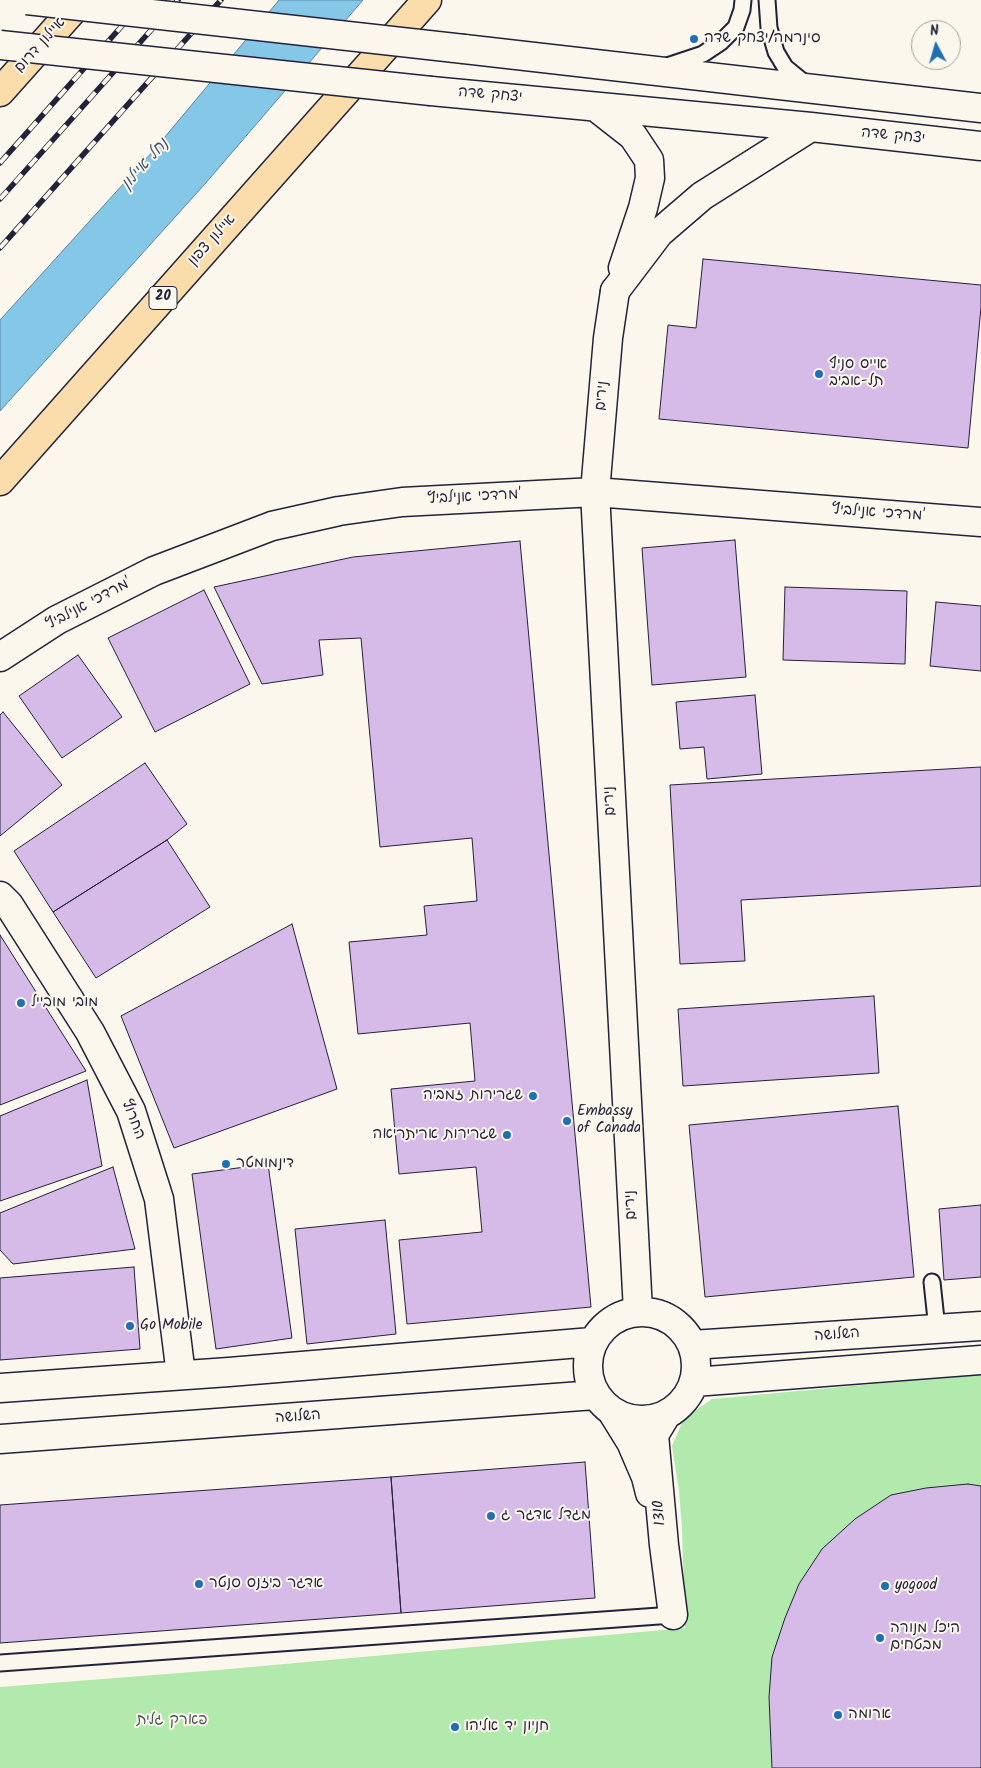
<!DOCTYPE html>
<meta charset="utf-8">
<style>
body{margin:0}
#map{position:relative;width:981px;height:1768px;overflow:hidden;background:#fbf7ec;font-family:Kalam,sans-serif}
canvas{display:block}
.north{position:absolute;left:911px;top:20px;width:50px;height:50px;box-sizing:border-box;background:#fbf7ec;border:1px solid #a4a2a5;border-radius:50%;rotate:354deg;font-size:14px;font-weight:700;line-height:20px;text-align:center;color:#22223b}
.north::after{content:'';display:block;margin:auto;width:18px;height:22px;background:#1f6fb2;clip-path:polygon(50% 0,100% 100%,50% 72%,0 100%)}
</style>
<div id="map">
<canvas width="981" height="1768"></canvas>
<div class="north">N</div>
</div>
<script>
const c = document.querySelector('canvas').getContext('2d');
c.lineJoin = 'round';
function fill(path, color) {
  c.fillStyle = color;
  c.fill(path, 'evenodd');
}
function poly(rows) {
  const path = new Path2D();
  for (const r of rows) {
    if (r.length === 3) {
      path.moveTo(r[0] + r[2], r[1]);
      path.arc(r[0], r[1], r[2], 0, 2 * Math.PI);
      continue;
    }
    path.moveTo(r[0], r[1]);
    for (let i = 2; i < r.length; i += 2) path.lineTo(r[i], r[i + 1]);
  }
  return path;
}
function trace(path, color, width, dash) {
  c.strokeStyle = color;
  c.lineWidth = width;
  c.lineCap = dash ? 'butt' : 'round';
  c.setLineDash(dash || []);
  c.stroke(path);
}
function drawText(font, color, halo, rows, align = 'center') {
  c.font = font + ' Kalam,"Playpen Sans Hebrew",sans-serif';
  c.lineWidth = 4;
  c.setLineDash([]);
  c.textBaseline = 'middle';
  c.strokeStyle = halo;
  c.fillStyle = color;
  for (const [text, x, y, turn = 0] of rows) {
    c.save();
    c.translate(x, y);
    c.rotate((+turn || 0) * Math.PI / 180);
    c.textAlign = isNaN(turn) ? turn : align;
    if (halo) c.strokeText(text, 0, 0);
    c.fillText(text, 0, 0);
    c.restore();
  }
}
const green = poly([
 [981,1374,981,1768,0,1768,0,1687,218,1670,685,1628,682,1528,679,1491,672,1446,684,1418,712,1399]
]);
const water = poly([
 [279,0,363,0,204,185,0,411,0,320,154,150,279,0]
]);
const building = poly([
 [703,259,981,285,981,307,968,448,659,419,668,325,696,328,703,259],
 [735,540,746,677,652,685,642,548,735,540],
 [520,541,591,1307,407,1324,399,1240,482,1232,476,1167,399,1174,391,1089,475,1081,470,1023,358,1034,349,942,427,935,424,906,477,901,472,838,380,847,361,638,319,640,323,675,262,684,214,587,353,557,520,541],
 [785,587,907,591,905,664,783,660,785,587],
 [204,590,250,684,155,732,108,638,204,590],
 [936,602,981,606,981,671,930,666,936,602],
 [78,655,122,717,62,758,19,696,78,655],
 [755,695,762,774,707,779,704,747,680,749,676,702,755,695],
 [3,712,62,785,0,836,0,715,3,712],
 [145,763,187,824,167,840,53,912,14,851,145,763],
 [981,767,981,886,741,900,745,961,680,964,670,785,981,767],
 [167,840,210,907,96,978,53,912,167,840],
 [292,924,337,1089,174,1148,121,1016,292,924],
 [0,935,86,1071,0,1105,0,935],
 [874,996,879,1073,683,1086,678,1009,874,996],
 [87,1080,102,1166,0,1201,0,1116,87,1080],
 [898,1106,914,1277,705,1297,689,1125,898,1106],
 [268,1164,292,1338,216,1349,192,1174,268,1164],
 [113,1167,135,1249,13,1264,0,1250,0,1213,113,1167],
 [981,1205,981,1277,944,1280,939,1209,981,1205],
 [385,1220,396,1334,307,1344,295,1229,385,1220],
 [134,1267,140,1349,0,1360,0,1278,134,1267],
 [585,1462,595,1598,401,1613,391,1477,585,1462],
 [391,1477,401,1613,0,1643,0,1505,391,1477],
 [968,1484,981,1486,981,1768,772,1768,769,1697,772,1657,785,1618,799,1584,822,1549,855,1519,891,1495,926,1488,968,1484]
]);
const lane = poly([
 [767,0,769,28,776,52,785,67,807,85],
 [667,66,703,54,721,42,736,27,742,10,743,0],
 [932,1282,937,1329],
 [0,1663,673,1615]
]);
const street = poly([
 [615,291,608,338,595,492,638,1311],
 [0,657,57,620,154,571,272,526,339,511,402,502,595,492,981,522],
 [0,896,9,905,90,1032,131,1111,159,1199,181,1375],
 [642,1366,54],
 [692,1345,981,1326],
 [694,1382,981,1360],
 [0,1388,229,1372,592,1342],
 [613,1413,631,1442,646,1477,650,1493],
 [666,1415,654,1435,664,1545,673,1615],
 [0,1439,595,1395]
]);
const secondary = poly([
 [464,49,981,108],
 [431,91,811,127,981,146],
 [596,107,633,136,649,160,650,178,643,208,623,268],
 [615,291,659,233,702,196,811,127]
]);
const highway = poly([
 [0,92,82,0],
 [0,481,427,0]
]);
const rail = poly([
 [0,163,145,0],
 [0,199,178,0],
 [0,248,221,0]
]);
const secondaryBridge = poly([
 [27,0,464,49],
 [0,45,431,91]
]);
const markers = [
 [694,39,5,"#1f6fb2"],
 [819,374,5,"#1f6fb2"],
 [21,1003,5,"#1f6fb2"],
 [533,1096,5,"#1f6fb2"],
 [567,1121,5,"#1f6fb2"],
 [507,1135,5,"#1f6fb2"],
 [226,1164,5,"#1f6fb2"],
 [130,1326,5,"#1f6fb2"],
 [491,1516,5,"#1f6fb2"],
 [199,1584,5,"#1f6fb2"],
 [885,1586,5,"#1f6fb2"],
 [880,1638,5,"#1f6fb2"],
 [838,1715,5,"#1f6fb2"],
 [455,1727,5,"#1f6fb2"]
];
const shields = [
 [163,298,28]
];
const shieldNames = [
 ["20",163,298]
];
const poiNames = [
 ["סינרמה/יצחק שדה",704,39],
 ["אייס סניף",829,365],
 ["תל-אביב",829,382],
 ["מובי מובייל",31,1003],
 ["שגרירות זמביה",523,1096,"right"],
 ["Embassy",577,1112],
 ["of Canada",577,1129],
 ["שגרירות אריתריאה",497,1135,"right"],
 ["דינמומטר",236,1164],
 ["Go Mobile",140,1326],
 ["מגדל אדגר ג",501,1516],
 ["אדגר ביזנס סנטר",209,1584],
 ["yogood",895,1586],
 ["היכל מנורה",890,1629],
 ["מבטחים",890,1646],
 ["ארומה",848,1715],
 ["חניון יד אליהו",465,1727]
];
const streetNames = [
 ["איילון דרום",41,46,-48],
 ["יצחק שדה",490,96,5],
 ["יצחק שדה",893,137,6],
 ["איילון צפון",213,241,-48],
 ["נירים",603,396,-85],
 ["מרדכי אנילביץ'",474,498,-3],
 ["מרדכי אנילביץ'",878,514,4],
 ["מרדכי אנילביץ'",89,605,-28],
 ["נירים",611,801,-93],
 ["החרוץ",132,1120,69],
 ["נירים",632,1205,-93],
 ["השלושה",837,1336,-4],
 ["השלושה",298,1418,-4],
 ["1310",661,1513,-95]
];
const parkNames = [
 ["פארק גלית",172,1721]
];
const waterNames = [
 ["נחל איילון",146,165,-48]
];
fill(green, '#b2eaae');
fill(water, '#85c7e6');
trace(water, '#5d85a2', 1);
fill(building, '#d6bae8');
trace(building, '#22223b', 1);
trace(lane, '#22223b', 19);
trace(street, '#22223b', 31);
trace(secondary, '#22223b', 31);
trace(highway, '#22223b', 31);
trace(lane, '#fbf7ec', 15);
trace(street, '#fbf7ec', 28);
trace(secondary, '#fbf7ec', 28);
trace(highway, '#fbddab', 28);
trace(rail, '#22223b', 5.5);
trace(rail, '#fbf7ec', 4, [11]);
trace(secondaryBridge, '#22223b', 31, []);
trace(secondaryBridge, '#fbf7ec', 28);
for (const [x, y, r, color] of markers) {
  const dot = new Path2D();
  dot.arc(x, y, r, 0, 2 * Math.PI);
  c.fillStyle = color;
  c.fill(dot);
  trace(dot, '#fbf7ec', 2);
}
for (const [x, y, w] of shields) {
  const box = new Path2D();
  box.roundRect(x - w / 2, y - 11.5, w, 23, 4);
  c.fillStyle = '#fbf7ec';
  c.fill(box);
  trace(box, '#22223b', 1);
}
drawText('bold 14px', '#22223b', null, shieldNames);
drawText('15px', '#22223b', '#fbf7ec', poiNames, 'left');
drawText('15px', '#22223b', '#fbf7ec', streetNames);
drawText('15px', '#465458', '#fbf7ec', parkNames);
drawText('italic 16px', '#40546e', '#fbf7ec', waterNames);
</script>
